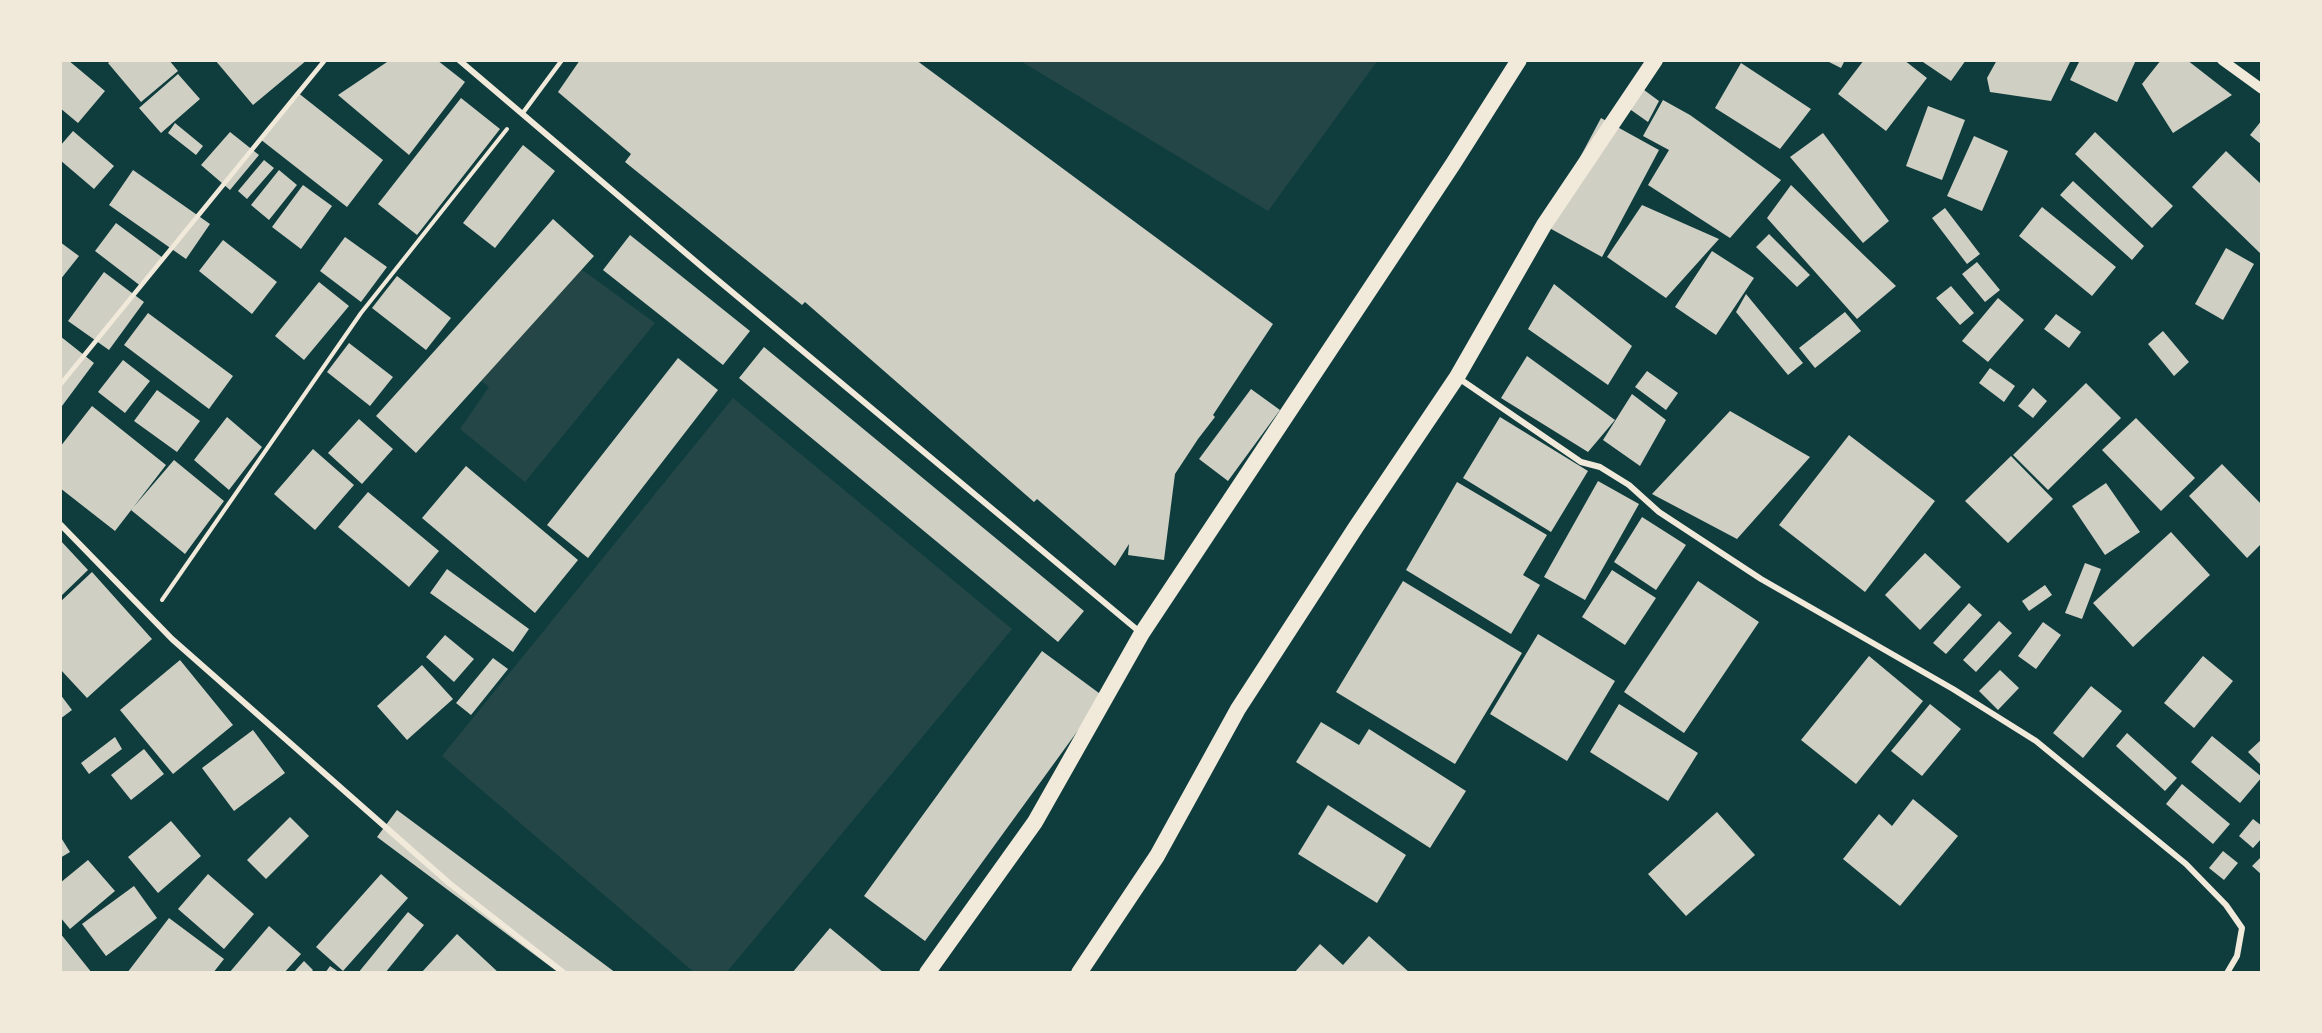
<!DOCTYPE html>
<style>
body{margin:0}
#map{position:relative;width:2322px;height:1033px;overflow:hidden;background:#0f3d3e;font-family:"Golos Text",sans-serif}
canvas{display:block}
.frame{position:absolute;inset:0;border:62px solid #f1e9da;pointer-events:none}
</style>
<div id="map">
<canvas width="2322" height="1033"></canvas>
<div class="frame"></div>
</div>
<script>
const c = document.querySelector('canvas').getContext('2d');
c.lineJoin = 'round';
function fill(path, color) {
  c.fillStyle = color;
  c.fill(path, 'evenodd');
}
function poly(rows) {
  const path = new Path2D();
  for (const r of rows) {
    path.moveTo(r[0], r[1]);
    for (let i = 2; i < r.length; i += 2) path.lineTo(r[i], r[i + 1]);
  }
  return path;
}
function trace(path, color, width, dash) {
  c.strokeStyle = color;
  c.lineWidth = width;
  c.lineCap = dash ? 'butt' : 'round';
  c.setLineDash(dash || []);
  c.stroke(path);
}
const green = poly([
 [1019,60,1378,60,1268,211],
 [555,250,655,323,525,482,460,429,489,387,463,366],
 [733,398,1012,629,726,973,695,973,442,756]
]);
const building = poly([
 [60,60,68,60,105,91,78,123,60,108],
 [112,60,169,60,178,71,141,102,108,63],
 [215,60,307,60,253,105],
 [390,60,437,60,465,82,409,155,338,95],
 [580,60,916,60,1273,324,1213,415,1215,417,1198,439,1175,474,1164,560,1128,555,1129,544,1115,566,1037,499,1034,502,805,302,802,305,625,162,631,154,558,92],
 [1825,60,1845,60,1841,68],
 [1864,60,1904,60,1927,78,1886,131,1838,94],
 [1920,60,1966,60,1951,81],
 [1997,60,2033,61,2071,60,2051,101,1990,92,1987,78],
 [2080,60,2136,60,2117,102,2070,80],
 [2161,60,2187,60,2232,95,2173,133,2142,84],
 [1741,63,1811,109,1780,149,1715,108],
 [178,74,200,99,161,133,139,108],
 [1636,84,1659,101,1648,122,1624,105],
 [297,92,383,160,347,207,260,139],
 [461,98,500,129,417,235,378,204],
 [1663,100,1690,115,1781,180,1730,238,1648,185,1669,150,1643,136],
 [1928,106,1965,120,1942,180,1906,166],
 [1601,118,1659,150,1602,257,1544,225],
 [2262,120,2262,145,2250,135],
 [175,123,203,146,196,155,168,133],
 [73,131,114,166,94,189,60,160,60,146],
 [230,132,259,155,230,190,201,165],
 [2095,132,2173,206,2152,228,2075,154],
 [1823,133,1889,221,1863,243,1790,157],
 [1974,136,2008,151,1982,211,1947,196],
 [523,145,555,171,495,248,463,223],
 [2226,151,2262,185,2262,255,2192,187],
 [264,160,274,168,247,199,238,191],
 [133,170,210,224,186,259,109,205],
 [279,170,297,185,269,220,251,205],
 [2073,181,2144,246,2132,260,2060,195],
 [303,185,332,206,301,249,272,227],
 [1791,185,1896,286,1857,319,1767,218],
 [1642,205,1719,239,1666,298,1607,257],
 [2042,207,2116,267,2092,296,2019,236],
 [1945,208,1980,254,1967,264,1932,218],
 [553,219,594,256,416,453,376,416],
 [116,223,163,258,142,287,95,251],
 [1769,234,1810,275,1797,287,1756,247],
 [630,235,750,331,723,365,603,270],
 [345,237,387,267,361,302,320,271],
 [223,240,277,282,252,314,199,271],
 [60,242,79,256,60,280],
 [2226,248,2254,264,2223,320,2195,304],
 [1712,251,1754,278,1716,335,1675,307],
 [1977,262,2000,290,1985,302,1962,274],
 [104,272,144,302,109,350,68,321],
 [397,276,451,318,426,350,372,308],
 [319,282,349,306,304,360,275,336],
 [1554,284,1632,346,1608,385,1528,329],
 [1951,286,1974,313,1960,325,1936,298],
 [1746,294,1803,363,1788,375,1736,312],
 [1998,298,2024,320,1988,362,1962,341],
 [1845,312,1861,331,1815,368,1799,348],
 [148,313,233,376,209,409,124,345],
 [2056,314,2081,332,2069,348,2044,329],
 [2163,331,2189,362,2174,376,2148,344],
 [60,336,94,363,62,406,60,404],
 [349,343,393,377,370,406,327,372],
 [764,347,1084,611,1058,642,739,378],
 [1527,356,1615,420,1588,452,1501,398],
 [678,358,718,390,588,558,547,525],
 [123,360,150,381,125,413,98,392],
 [1990,368,2015,386,2004,402,1979,383],
 [1647,371,1678,393,1666,410,1635,387],
 [2086,383,2121,418,2048,490,2013,455],
 [2033,388,2047,401,2033,418,2018,406],
 [1251,389,1280,410,1228,481,1199,459],
 [157,390,200,421,177,452,134,421],
 [1632,394,1666,420,1640,466,1603,440],
 [92,406,166,465,115,531,60,488,60,447],
 [1730,411,1810,457,1737,539,1652,494],
 [227,417,262,447,229,490,194,460],
 [1500,417,1588,471,1551,532,1463,478],
 [2136,418,2195,478,2161,511,2102,450],
 [359,419,393,449,362,484,328,453],
 [1849,435,1935,501,1865,592,1779,525],
 [313,449,354,485,315,530,274,494],
 [2011,456,2053,499,2008,543,1965,501],
 [174,460,224,501,185,554,131,510],
 [2222,464,2262,505,2262,543,2247,558,2189,496],
 [466,466,578,560,535,613,422,518],
 [1598,481,1639,504,1585,600,1544,577],
 [1457,482,1547,535,1523,575,1540,585,1511,634,1406,570],
 [2106,483,2140,532,2105,555,2072,506],
 [368,492,439,551,409,587,338,527],
 [1642,517,1686,545,1656,590,1614,562],
 [2171,532,2210,575,2133,647,2093,603],
 [60,540,88,570,60,597],
 [1925,553,1961,587,1920,630,1885,595],
 [2085,563,2101,569,2082,619,2065,613],
 [447,569,529,629,513,652,430,593],
 [1612,570,1656,598,1625,645,1582,617],
 [92,572,152,639,87,698,60,669,60,602],
 [1403,581,1522,653,1455,764,1336,692],
 [1698,581,1759,622,1684,733,1624,692],
 [2045,585,2052,595,2029,611,2022,601],
 [1969,603,1982,615,1946,654,1933,643],
 [1999,621,2012,633,1976,672,1963,660],
 [2043,622,2061,635,2036,669,2018,656],
 [1538,634,1615,681,1567,761,1490,714],
 [445,635,474,659,454,682,426,657],
 [1042,651,1103,696,925,941,864,896],
 [1869,656,1923,701,1856,784,1801,740],
 [2203,656,2233,681,2194,728,2164,703],
 [493,658,508,669,471,715,456,703],
 [180,660,233,725,173,774,120,710],
 [422,665,453,699,407,740,377,706],
 [2000,670,2019,688,1998,710,1979,691],
 [2091,686,2122,711,2083,758,2053,733],
 [60,694,72,710,60,719],
 [1619,704,1698,753,1668,801,1590,752],
 [1930,704,1961,729,1922,776,1891,751],
 [1321,722,1359,745,1369,729,1466,791,1430,848,1296,762],
 [253,730,285,773,234,811,202,768],
 [2127,733,2177,778,2165,791,2116,746],
 [2212,736,2262,777,2240,803,2191,762],
 [115,737,122,749,89,774,81,763],
 [2262,739,2262,766,2248,752],
 [144,749,164,774,131,800,111,775],
 [2182,784,2230,824,2213,844,2166,804],
 [1913,799,1958,836,1900,906,1843,859,1879,814,1892,826],
 [1328,805,1406,855,1377,903,1298,854],
 [397,810,616,973,559,973,377,837],
 [1717,812,1755,855,1686,916,1648,874],
 [290,817,309,836,266,879,247,860],
 [2253,819,2262,826,2262,838,2253,848,2239,836],
 [171,821,201,856,158,893,128,857],
 [60,836,70,852,60,858],
 [2223,851,2238,863,2224,880,2209,868],
 [2262,856,2262,875,2252,866],
 [88,860,115,891,70,929,60,917,60,883],
 [208,874,254,914,224,949,178,909],
 [381,874,408,898,343,971,316,947],
 [134,886,157,918,106,956,82,924],
 [408,912,424,925,385,973,358,973],
 [169,918,224,959,213,973,127,973],
 [269,926,301,954,284,973,229,973],
 [830,928,884,973,792,973],
 [60,933,92,973,60,973],
 [457,934,499,973,421,973],
 [1369,936,1410,973,1294,973,1320,944,1343,965],
 [304,961,313,970,310,973,293,973],
 [330,966,340,973,325,973]
]);
const path = poly([
 [162,600,361,313,507,129]
]);
const service = poly([
 [522,114,562,60],
 [60,385,325,60]
]);
const minor = poly([
 [459,60,708,272,1141,633],
 [1457,377,1581,462,1600,467,1629,485,1659,512,1761,579,1953,689,2036,741,2186,864,2226,905,2242,928,2237,956,2227,973],
 [60,524,172,639,449,883,564,973]
]);
const tertiary = poly([
 [2222,60,2262,89]
]);
const trunk = poly([
 [927,973,1035,822,1142,633,1453,164,1519,60],
 [1079,973,1157,856,1238,709,1356,527,1457,377,1544,225,1655,60]
]);
fill(green, '#244646');
fill(building, '#cfcfc3');
trace(path, '#f1e9da', 4);
trace(service, '#f1e9da', 4.5);
trace(minor, '#f1e9da', 6);
trace(tertiary, '#f1e9da', 10);
trace(trunk, '#f1e9da', 16);
</script>
